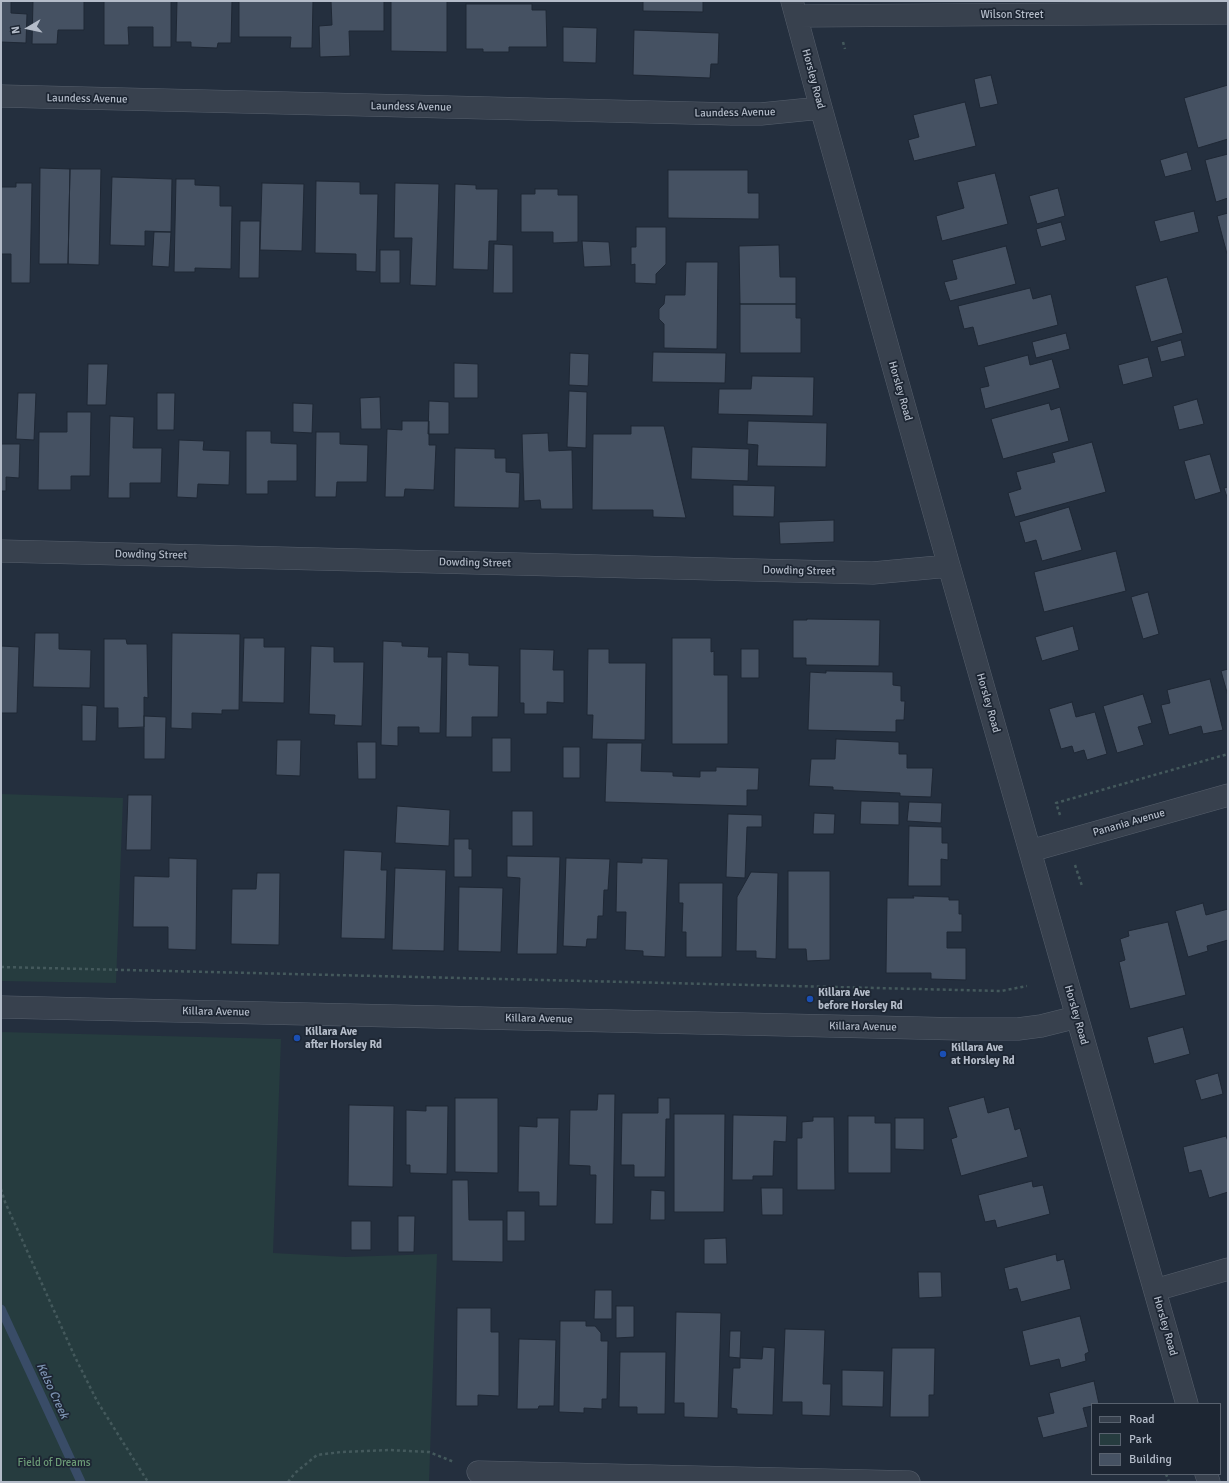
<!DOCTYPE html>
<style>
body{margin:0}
#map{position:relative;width:1229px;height:1483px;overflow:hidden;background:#242f3e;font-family:Signika,sans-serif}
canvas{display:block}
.frame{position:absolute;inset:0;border:2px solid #b4bcc9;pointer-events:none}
.legend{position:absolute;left:1091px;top:1403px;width:130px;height:72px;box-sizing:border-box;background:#1d2633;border:1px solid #59626f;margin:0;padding:5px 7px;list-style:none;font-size:12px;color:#b4bcc9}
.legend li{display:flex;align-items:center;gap:8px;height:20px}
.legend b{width:20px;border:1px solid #59626f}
.north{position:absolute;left:8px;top:8px;width:40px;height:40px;-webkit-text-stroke:3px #1d2633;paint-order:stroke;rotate:261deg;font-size:11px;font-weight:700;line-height:16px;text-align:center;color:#b4bcc9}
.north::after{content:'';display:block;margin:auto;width:14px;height:18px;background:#b4bcc9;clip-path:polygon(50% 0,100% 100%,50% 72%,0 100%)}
</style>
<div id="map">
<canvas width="1229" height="1483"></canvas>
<div class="frame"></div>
<ul class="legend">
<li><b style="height:5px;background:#38414e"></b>Road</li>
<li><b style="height:11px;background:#263c3f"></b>Park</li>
<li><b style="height:11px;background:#455162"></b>Building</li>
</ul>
<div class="north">N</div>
</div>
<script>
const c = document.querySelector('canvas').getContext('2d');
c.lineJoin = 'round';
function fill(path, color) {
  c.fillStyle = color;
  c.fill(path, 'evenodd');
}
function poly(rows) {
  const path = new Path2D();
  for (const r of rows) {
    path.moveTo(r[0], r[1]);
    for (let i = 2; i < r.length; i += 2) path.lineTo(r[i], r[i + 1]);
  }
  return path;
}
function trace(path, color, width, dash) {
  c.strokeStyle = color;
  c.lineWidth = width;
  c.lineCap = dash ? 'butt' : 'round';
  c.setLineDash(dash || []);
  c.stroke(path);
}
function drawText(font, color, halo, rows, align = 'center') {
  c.font = font + ' Signika,sans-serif';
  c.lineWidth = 3.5;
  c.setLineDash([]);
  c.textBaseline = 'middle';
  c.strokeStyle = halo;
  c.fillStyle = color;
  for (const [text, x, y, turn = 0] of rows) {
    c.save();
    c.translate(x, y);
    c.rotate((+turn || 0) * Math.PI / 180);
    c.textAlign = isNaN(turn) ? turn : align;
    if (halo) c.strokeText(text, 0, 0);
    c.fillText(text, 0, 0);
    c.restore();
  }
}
const green = poly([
 [1,794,123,798,116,983,1,981],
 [1,1032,281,1039,273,1253,345,1257,437,1254,429,1482,1,1482]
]);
const stream = poly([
 [1,1309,81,1482]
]);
const building = poly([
 [1,1,11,1,11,13,27,14,26,43,1,42,1,1],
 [33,1,84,1,84,30,58,30,57,44,32,44,33,1],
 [104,1,171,1,171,47,153,47,153,27,128,27,129,45,104,45,104,1],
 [177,1,232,1,231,43,218,43,217,48,191,47,191,42,176,42,177,1],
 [239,1,313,1,312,48,290,48,291,37,239,37,239,1],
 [331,1,384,1,384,31,349,31,350,56,320,57,319,26,332,25,331,1],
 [391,1,447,1,447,52,391,51,391,1],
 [643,1,703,1,703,12,643,11,643,1],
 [466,4,532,4,532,10,546,10,547,47,509,47,509,52,483,52,483,49,466,49,466,4],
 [563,27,597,28,596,63,563,62,563,27],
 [634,30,719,33,718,64,711,64,710,78,633,75,634,30],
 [991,75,998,104,980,108,974,79,991,75],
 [1228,85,1228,139,1198,148,1184,98,1228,85],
 [965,102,976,146,914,161,908,140,919,137,913,115,965,102],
 [1187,152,1192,170,1165,177,1160,160,1187,152],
 [1228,154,1228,198,1216,202,1205,160,1228,154],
 [40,168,70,169,68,264,39,264,40,168],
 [70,169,101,169,99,265,68,264,70,169],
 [668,170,748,170,748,193,759,193,759,219,668,218,668,170],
 [995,173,1008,224,942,241,936,216,964,208,957,182,995,173],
 [112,177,172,179,171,232,145,231,145,246,110,245,112,177],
 [176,179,195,179,195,185,220,186,220,206,232,206,231,269,195,268,195,272,174,272,176,179],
 [316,181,360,182,360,194,378,194,376,272,356,271,356,254,315,253,316,181],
 [16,183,32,183,30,283,11,283,11,254,1,254,1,187,16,187,16,183],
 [262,183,304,184,302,251,260,250,262,183],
 [395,183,439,184,436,286,410,285,412,238,394,238,395,183],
 [455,184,476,185,476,189,498,189,497,241,489,241,488,270,453,269,455,184],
 [1058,188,1065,216,1037,224,1029,196,1058,188],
 [535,189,558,189,558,195,578,195,578,242,553,243,553,232,521,232,521,194,535,194,535,189],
 [1194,211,1199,232,1160,242,1154,221,1194,211],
 [1228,213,1228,254,1227,254,1217,216,1228,213],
 [240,221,260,221,259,278,239,278,240,221],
 [1061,222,1066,240,1041,247,1036,229,1061,222],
 [636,227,666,227,666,264,656,274,656,284,635,283,635,264,631,265,631,247,636,247,636,227],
 [154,232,171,232,169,267,152,266,154,232],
 [582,241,609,242,611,266,584,267,582,241],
 [494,244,513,245,513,293,493,293,494,244],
 [779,245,780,277,796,277,796,304,740,304,739,246,779,245],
 [1006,246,1016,284,950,301,944,282,957,279,952,260,1006,246],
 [380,250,400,250,400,283,380,283,380,250],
 [686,262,718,262,717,349,664,348,664,324,659,319,659,309,664,304,665,295,685,295,686,262],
 [1167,277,1183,333,1151,342,1135,286,1167,277],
 [1030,288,1033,299,1051,294,1058,325,978,346,973,327,964,329,958,306,1030,288],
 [740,304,796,304,796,318,801,318,801,353,740,353,740,304],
 [1066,333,1070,349,1036,358,1032,342,1066,333],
 [1181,340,1185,356,1161,362,1157,347,1181,340],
 [653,352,726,353,725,383,652,382,653,352],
 [570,353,589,354,588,386,569,385,570,353],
 [1028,355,1030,365,1052,359,1060,388,985,409,980,388,989,386,984,367,1028,355],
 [1148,357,1153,377,1123,385,1118,365,1148,357],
 [454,363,478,364,478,398,454,398,454,363],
 [88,364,108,364,106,405,87,405,88,364],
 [752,376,814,377,813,416,718,414,719,389,751,389,752,376],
 [569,391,587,392,586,448,567,447,569,391],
 [18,393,36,393,34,440,16,439,18,393],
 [157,393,175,393,174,430,157,430,157,393],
 [380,397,381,429,361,429,360,398,380,397],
 [1197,399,1204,424,1179,430,1173,406,1197,399],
 [429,401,449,402,449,434,428,434,429,401],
 [293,403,313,404,312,433,293,432,293,403],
 [1049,403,1051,410,1060,407,1069,441,1003,459,991,419,1049,403],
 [67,412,91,412,90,476,71,476,71,490,38,490,39,432,67,432,67,412],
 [110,416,134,417,133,448,162,448,161,483,130,483,130,498,108,498,110,416],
 [402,421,429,421,429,445,436,445,434,490,405,489,404,497,385,497,387,429,402,430,402,421],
 [748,421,827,423,826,467,757,466,758,445,747,444,748,421],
 [631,426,664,426,686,518,653,517,653,510,592,510,593,434,631,434,631,426],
 [246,431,271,431,271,443,297,444,297,481,268,481,268,494,246,494,246,431],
 [316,432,340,432,340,444,368,445,367,482,337,482,336,497,315,497,316,432],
 [548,433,549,451,572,450,573,509,541,509,540,500,524,501,522,434,548,433],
 [179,440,204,441,203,450,230,451,229,485,198,484,197,498,177,497,179,440],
 [1092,442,1106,492,1015,517,1008,493,1021,489,1016,472,1055,462,1052,453,1092,442],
 [1,444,20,444,19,478,6,477,6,491,1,491,1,444],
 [692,447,749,449,748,481,691,479,692,447],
 [455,448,495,449,495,458,506,458,506,472,520,473,519,508,454,507,455,448],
 [1210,454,1221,492,1195,500,1184,461,1210,454],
 [733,485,775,486,774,517,733,516,733,485],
 [1228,487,1228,500,1224,488,1228,487],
 [1069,507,1082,550,1042,561,1036,540,1025,543,1019,522,1069,507],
 [834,520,834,542,780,544,779,522,834,520],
 [1116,551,1126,591,1044,612,1034,572,1116,551],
 [1148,592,1159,634,1143,639,1131,597,1148,592],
 [807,619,880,620,879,666,806,665,806,658,793,658,793,620,807,620,807,619],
 [1073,626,1079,650,1042,661,1035,637,1073,626],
 [35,633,59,633,59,649,91,650,90,688,33,687,35,633],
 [172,633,240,634,239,710,222,710,222,714,192,713,192,729,171,728,172,633],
 [244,638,264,638,264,647,285,647,284,703,242,702,244,638],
 [672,638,711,638,711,652,714,651,714,675,728,675,728,744,672,744,672,638],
 [104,639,126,639,127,644,147,644,148,698,144,697,144,727,118,728,118,708,104,708,104,639],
 [383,641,402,642,402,646,429,647,428,657,442,657,440,733,419,733,419,727,398,727,398,746,381,745,383,641],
 [1,646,19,647,17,713,1,713,1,646],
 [311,646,334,647,334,662,364,662,362,726,334,725,335,715,309,714,311,646],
 [520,649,554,650,553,670,564,670,564,703,547,702,547,714,524,714,524,703,520,703,520,649],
 [588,649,609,649,609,663,646,663,645,740,592,739,593,715,587,715,588,649],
 [741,649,759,649,759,678,741,678,741,649],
 [447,652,469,653,469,665,499,666,498,717,472,717,472,737,446,737,447,652],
 [1228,669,1228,696,1221,671,1228,669],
 [826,671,893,672,893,685,901,686,901,701,905,701,904,720,896,720,896,732,808,730,810,672,826,673,826,671],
 [1210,679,1223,730,1203,734,1201,726,1169,735,1161,705,1170,703,1167,690,1210,679],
 [1143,694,1152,723,1138,727,1144,745,1117,753,1103,706,1143,694],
 [1072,702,1076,717,1095,712,1107,754,1087,760,1084,750,1074,753,1072,746,1061,749,1049,709,1072,702],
 [82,705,97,706,96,741,82,741,82,705],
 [144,716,166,717,165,759,144,759,144,716],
 [492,738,511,738,511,772,492,772,492,738],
 [836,739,899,742,899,754,907,754,907,768,933,768,931,797,900,796,900,793,833,790,833,787,809,786,811,759,835,759,836,739],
 [277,740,301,740,300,776,276,775,277,740],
 [357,742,376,742,376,779,358,779,357,742],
 [607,743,642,743,641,771,673,772,673,776,700,777,700,771,716,771,716,767,759,768,758,790,747,790,747,806,605,802,607,743],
 [563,747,580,747,580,778,563,778,563,747],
 [128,795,152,795,151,850,126,850,128,795],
 [861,801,899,802,899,825,860,824,861,801],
 [909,802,942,803,941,823,907,821,909,802],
 [397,806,450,810,449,846,395,843,397,806],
 [512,811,533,811,533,846,512,846,512,811],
 [814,813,835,814,834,834,813,834,814,813],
 [728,814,762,815,762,827,747,827,745,878,726,877,728,814],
 [909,826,942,827,942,843,948,843,948,860,941,859,941,886,908,886,909,826],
 [454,839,469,839,469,849,472,849,472,877,454,877,454,839],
 [344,850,382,852,381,870,387,870,385,939,341,938,344,850],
 [507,856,560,857,557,954,517,954,520,878,507,877,507,856],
 [169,858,197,859,196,950,168,949,168,927,133,927,134,876,169,877,169,858],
 [566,858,610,859,608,890,604,890,603,916,598,916,597,939,587,939,586,947,563,946,566,858],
 [642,858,668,859,665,957,643,956,643,951,625,950,626,912,616,912,617,862,642,863,642,858],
 [395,868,446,870,444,951,392,950,395,868],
 [788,871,830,871,830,960,807,961,806,949,788,949,788,871],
 [751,872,778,873,776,959,756,958,756,951,736,951,737,897,751,872],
 [257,873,280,873,279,945,231,944,232,889,256,889,257,873],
 [679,883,723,883,722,957,686,957,686,932,682,932,683,903,679,903,679,883],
 [459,887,503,888,501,952,458,951,459,887],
 [913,896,949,897,949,900,959,900,959,914,962,914,962,932,947,932,947,948,966,948,966,980,931,979,931,973,886,973,887,898,914,898,913,896],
 [1203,903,1206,915,1228,909,1228,940,1207,946,1208,951,1188,957,1175,911,1203,903],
 [1168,922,1186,995,1130,1009,1119,962,1125,960,1120,939,1129,936,1128,931,1168,922],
 [1183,1027,1190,1054,1154,1064,1147,1037,1183,1027],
 [1218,1073,1223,1094,1201,1100,1195,1080,1218,1073],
 [598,1094,615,1094,613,1224,595,1224,596,1175,590,1175,590,1166,569,1165,570,1110,597,1110,598,1094],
 [984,1097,988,1113,1009,1107,1015,1130,1020,1128,1028,1157,961,1176,951,1139,957,1137,948,1107,984,1097],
 [455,1098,498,1098,498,1173,455,1172,455,1098],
 [658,1098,670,1098,670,1119,666,1119,665,1177,634,1177,634,1165,621,1165,622,1113,658,1113,658,1098],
 [349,1105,394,1106,393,1187,348,1186,349,1105],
 [426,1106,448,1106,447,1174,410,1173,410,1165,406,1165,406,1110,426,1111,426,1106],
 [674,1114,725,1114,724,1212,674,1212,674,1114],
 [733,1115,787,1116,786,1142,774,1141,773,1176,753,1176,753,1180,732,1180,733,1115],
 [848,1116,875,1116,875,1123,891,1123,891,1173,848,1173,848,1116],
 [813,1117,834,1117,835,1190,797,1190,797,1138,802,1138,802,1122,813,1121,813,1117],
 [537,1118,559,1118,557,1206,539,1206,539,1192,518,1192,519,1126,537,1127,537,1118],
 [895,1118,924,1118,924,1150,895,1149,895,1118],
 [1226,1136,1228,1141,1228,1192,1209,1198,1201,1170,1189,1173,1183,1147,1226,1136],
 [452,1180,468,1180,469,1220,503,1220,503,1262,452,1261,452,1180],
 [1032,1181,1033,1187,1043,1185,1050,1214,997,1228,995,1220,985,1222,978,1195,1032,1181],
 [761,1188,783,1188,783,1215,762,1215,761,1188],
 [651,1190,665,1191,665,1220,650,1220,651,1190],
 [507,1211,525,1211,525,1241,507,1241,507,1211],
 [398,1216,415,1216,414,1252,398,1252,398,1216],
 [351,1221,371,1221,371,1250,351,1250,351,1221],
 [726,1238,727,1264,704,1264,704,1239,726,1238],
 [1056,1254,1057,1261,1064,1259,1071,1289,1021,1302,1017,1288,1009,1290,1004,1268,1056,1254],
 [918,1272,941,1272,942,1297,919,1298,918,1272],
 [595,1290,612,1290,612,1319,594,1319,595,1290],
 [616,1306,634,1306,634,1337,616,1338,616,1306],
 [457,1308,491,1308,491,1332,499,1332,499,1396,478,1395,478,1406,456,1406,457,1308],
 [676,1312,721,1313,718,1418,684,1417,684,1403,674,1403,676,1312],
 [1080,1316,1089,1352,1085,1354,1086,1361,1061,1368,1059,1359,1030,1366,1022,1331,1080,1316],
 [560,1321,586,1321,586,1326,595,1326,601,1333,601,1341,608,1341,607,1399,602,1399,602,1409,584,1408,584,1413,559,1412,560,1321],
 [785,1329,825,1330,823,1384,831,1384,830,1416,802,1415,802,1402,782,1402,785,1329],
 [730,1331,741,1331,740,1358,729,1357,730,1331],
 [519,1339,556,1340,554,1406,539,1406,538,1409,517,1409,519,1339],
 [763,1347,775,1348,773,1415,737,1414,737,1409,731,1408,733,1368,740,1368,740,1358,762,1359,763,1347],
 [892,1348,935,1348,934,1395,929,1395,929,1417,890,1417,892,1348],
 [620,1352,666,1352,665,1414,637,1414,637,1407,619,1407,620,1352],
 [842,1370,884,1371,883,1407,842,1406,842,1370],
 [1094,1381,1099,1404,1092,1404,1092,1406,1083,1408,1088,1427,1043,1438,1037,1417,1054,1413,1049,1393,1094,1381]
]);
const path = poly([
 [843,42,845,49],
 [1060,815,1056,803,1228,754],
 [1075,865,1082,886],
 [1,967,1001,991,1027,986],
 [1,1189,5,1202,75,1357,97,1401,148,1482],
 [1166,1474,1169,1482],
 [288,1482,295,1473,317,1455,341,1452,389,1450,429,1452,454,1462]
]);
const minor = poly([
 [792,1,821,108,949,566,1187,1404],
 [797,16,1228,13],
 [1,96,731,114,761,114,821,108],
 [1,551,873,573,949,566],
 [1030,851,1228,795],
 [1,1007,961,1029,1018,1029,1041,1026,1077,1017],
 [1155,1290,1228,1269],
 [478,1472,909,1482],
 [1206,1474,1209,1482]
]);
const markers = [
 [810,999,4,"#1a4fb4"],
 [297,1038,4,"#1a4fb4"],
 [943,1054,4,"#1a4fb4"]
];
const streetNames = [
 ["Wilson Street",1012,15],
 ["Horsley Road",813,79,75],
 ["Laundess Avenue",87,99,1],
 ["Laundess Avenue",411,107,1],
 ["Laundess Avenue",735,113,-1],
 ["Horsley Road",900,391,74],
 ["Dowding Street",151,555,1],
 ["Dowding Street",475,563,1],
 ["Dowding Street",799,571,1],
 ["Horsley Road",988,703,74],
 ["Panania Avenue",1129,823,-16],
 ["Killara Avenue",216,1012,1],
 ["Horsley Road",1076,1015,74],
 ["Killara Avenue",539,1019,1],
 ["Killara Avenue",863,1027,1],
 ["Horsley Road",1165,1326,74]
];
const poiNames = [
 ["Killara Ave",818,993],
 ["before Horsley Rd",818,1006],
 ["Killara Ave",305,1032],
 ["after Horsley Rd",305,1045],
 ["Killara Ave",951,1048],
 ["at Horsley Rd",951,1061]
];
const parkNames = [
 ["Field of Dreams",54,1463]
];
const waterNames = [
 ["Kelso Creek",52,1391,65]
];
fill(green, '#263c3f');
trace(stream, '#394c67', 9);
fill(building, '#455162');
trace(building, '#1f2835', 1);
trace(minor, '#565f6c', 23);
trace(path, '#44595c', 2.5, [3, 3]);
trace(minor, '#38414e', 22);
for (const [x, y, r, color] of markers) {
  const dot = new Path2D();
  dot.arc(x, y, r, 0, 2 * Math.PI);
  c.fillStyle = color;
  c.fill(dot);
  trace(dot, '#1d2633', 1.5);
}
drawText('11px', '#b4bcc9', '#1d2633', streetNames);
drawText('bold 11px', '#b4bcc9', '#1d2633', poiNames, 'left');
drawText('11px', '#6b9a76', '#1d2633', parkNames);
drawText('italic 12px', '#7c92b1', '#1d2633', waterNames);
</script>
